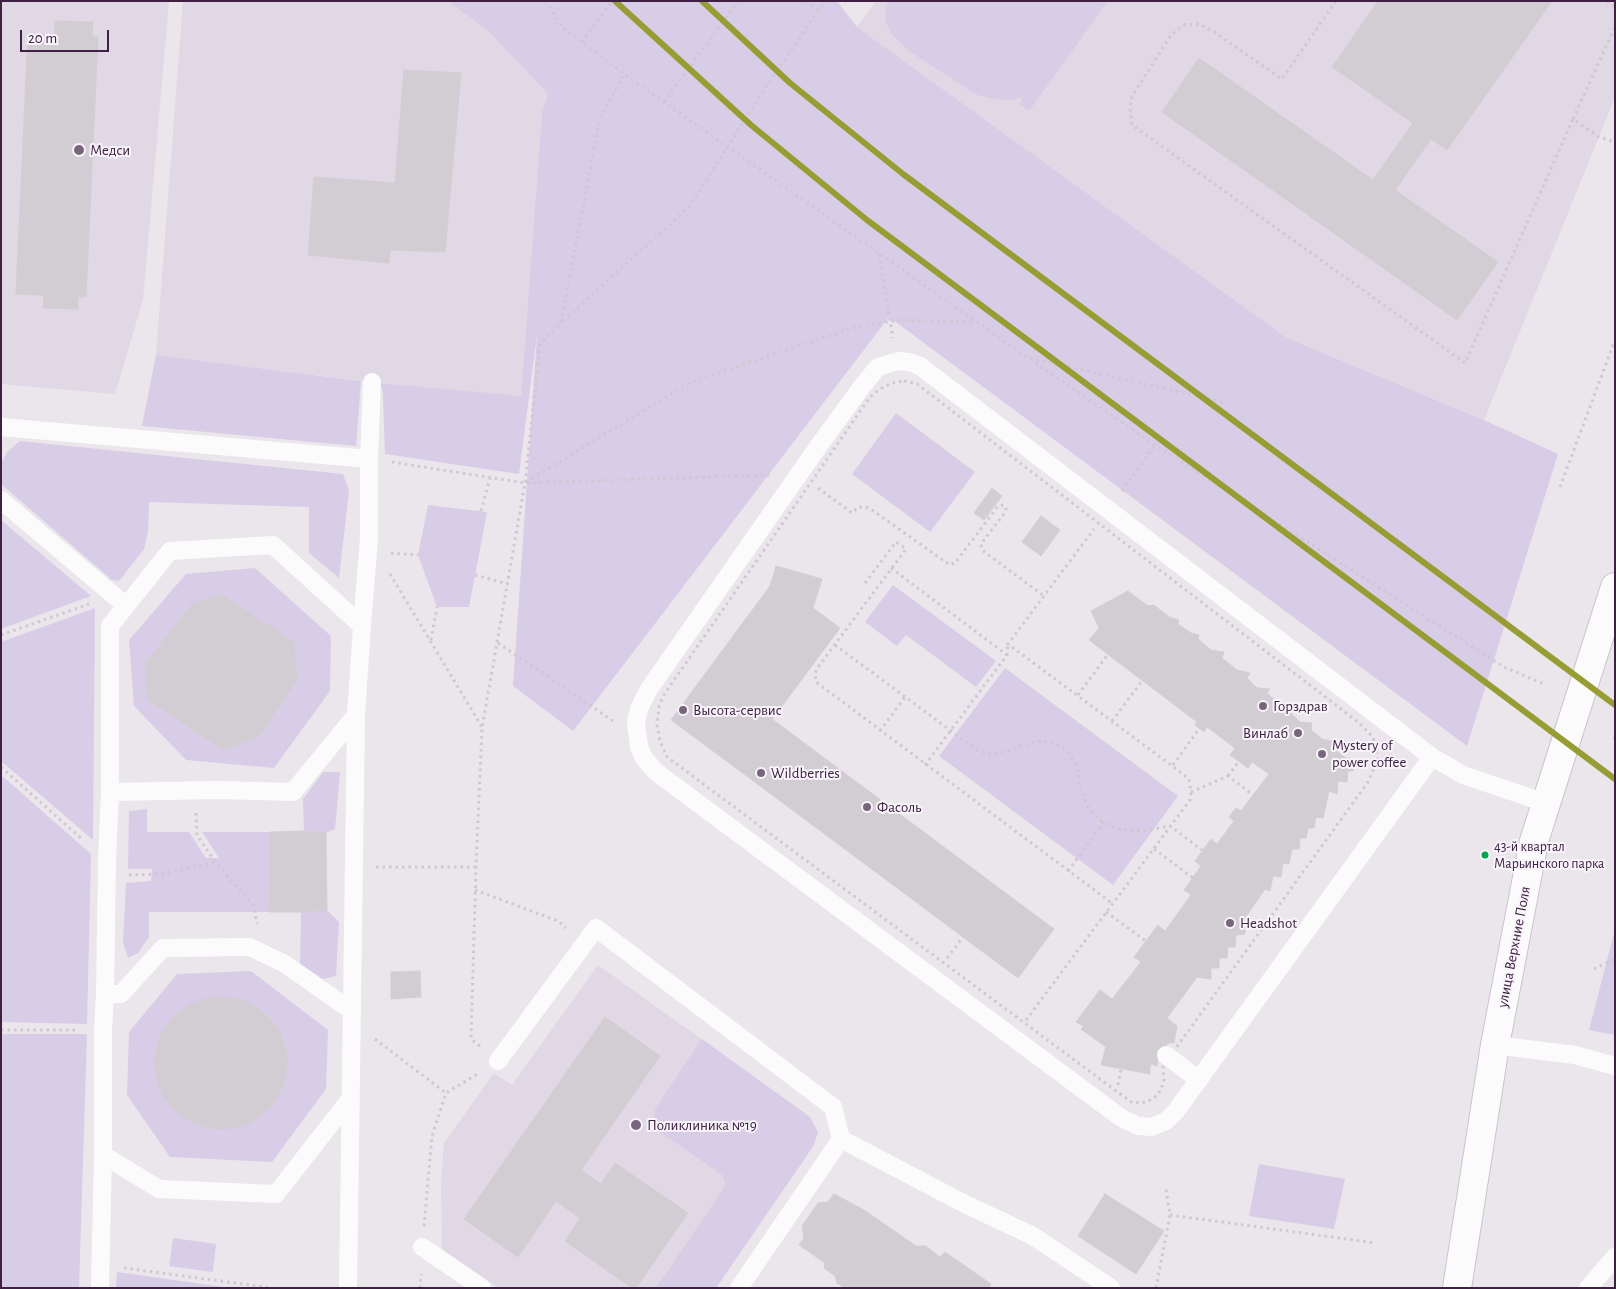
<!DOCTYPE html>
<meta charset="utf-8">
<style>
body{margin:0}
#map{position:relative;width:1616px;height:1289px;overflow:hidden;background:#eae6ec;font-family:"Alegreya Sans",sans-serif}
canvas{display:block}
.frame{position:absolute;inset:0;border:2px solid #3d2042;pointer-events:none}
.scale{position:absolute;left:20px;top:30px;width:89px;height:22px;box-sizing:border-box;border:2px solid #3d2042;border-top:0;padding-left:6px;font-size:15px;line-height:18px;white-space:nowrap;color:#3d2042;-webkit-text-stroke:4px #f8f4fa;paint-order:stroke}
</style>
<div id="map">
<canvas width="1616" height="1289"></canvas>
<div class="frame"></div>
<div class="scale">20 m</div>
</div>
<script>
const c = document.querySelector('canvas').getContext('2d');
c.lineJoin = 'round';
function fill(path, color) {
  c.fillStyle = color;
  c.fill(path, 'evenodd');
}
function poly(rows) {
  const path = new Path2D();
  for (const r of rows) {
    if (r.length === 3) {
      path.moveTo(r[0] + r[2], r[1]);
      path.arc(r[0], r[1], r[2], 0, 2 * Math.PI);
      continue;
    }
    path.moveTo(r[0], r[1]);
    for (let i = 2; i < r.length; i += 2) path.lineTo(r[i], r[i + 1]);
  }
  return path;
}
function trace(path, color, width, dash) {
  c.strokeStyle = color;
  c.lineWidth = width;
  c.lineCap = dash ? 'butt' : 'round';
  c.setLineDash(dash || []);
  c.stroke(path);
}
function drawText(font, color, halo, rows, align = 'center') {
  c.font = font + ' "Alegreya Sans",sans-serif';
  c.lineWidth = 4;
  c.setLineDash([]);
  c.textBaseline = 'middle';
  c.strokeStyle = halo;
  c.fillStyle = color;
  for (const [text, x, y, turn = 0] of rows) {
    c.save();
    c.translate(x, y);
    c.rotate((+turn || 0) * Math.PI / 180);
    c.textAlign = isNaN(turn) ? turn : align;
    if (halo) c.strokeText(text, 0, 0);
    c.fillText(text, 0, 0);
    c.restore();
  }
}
const built = poly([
 [1,1,169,1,143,300,115,394,1,384],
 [183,1,448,1,490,33,548,94,542,112,521,397,380,383,156,355],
 [876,1,1615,1,1615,97,1484,420,1287,338,857,27],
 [598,965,810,1117,814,1145,716,1288,498,1288,442,1249,441,1183,444,1143,494,1073,512,1085]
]);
const green = poly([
 [448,1,837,1,857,27,1287,338,1484,420,1558,454,1467,746,889,317,573,731,513,686,537,335,519,474,385,454,383,394,380,383,521,396,542,112,548,94,490,33],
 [888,1,1108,1,1029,111,1019,104,1023,97,1011,100,994,99,977,95,912,53,892,35,886,22,885,13],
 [156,355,361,381,356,446,142,426],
 [896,413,975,472,930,532,852,474],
 [20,441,343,474,349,491,339,578,309,553,309,507,149,502,148,531,144,549,119,581,112,580,1,484,1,464,7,452],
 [428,505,487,512,469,607,437,607,418,555],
 [1,520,91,596,1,629],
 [255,568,331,636,330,691,274,768,186,760,134,706,129,640,186,574],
 [893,585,996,661,976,687,906,635,897,646,865,622],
 [95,608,93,840,1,761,1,642],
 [1005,668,1178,796,1113,885,939,756],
 [323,772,340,772,335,829,326,833,304,831,303,799],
 [1,775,91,854,87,1024,1,1022],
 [147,809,147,832,189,832,206,858,219,858,202,832,270,832,269,912,149,912,149,937,138,953,128,958,123,943,126,883,151,881,152,869,128,869,129,811],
 [327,910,339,922,336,976,322,979,300,964,301,912],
 [1615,929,1615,1035,1589,1030],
 [251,971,328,1030,326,1089,272,1162,170,1157,127,1095,129,1032,177,974],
 [1,1034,87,1034,79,1288,1,1288],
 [702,1039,810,1117,818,1132,814,1145,716,1288,656,1288,724,1188,725,1180,722,1175,653,1127,655,1109],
 [1259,1164,1345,1179,1334,1229,1249,1216],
 [173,1238,216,1244,213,1272,169,1266],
 [117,1272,231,1288,116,1288]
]);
const building = poly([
 [1378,1,1552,1,1447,150,1431,139,1395,190,1498,262,1457,320,1162,112,1199,58,1373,180,1413,123,1332,67,1378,1],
 [55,21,93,22,92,37,98,37,86,297,78,297,78,309,43,308,44,295,16,294,28,34,55,35,55,21],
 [404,70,461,73,445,252,390,250,389,263,308,255,314,177,395,183,404,70],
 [992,488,1002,496,984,520,974,513,992,488],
 [1041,516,1060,530,1041,556,1022,542,1041,516],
 [776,566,822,579,813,608,840,628,736,768,671,720,770,586,776,566],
 [1128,591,1148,606,1154,605,1169,617,1179,620,1178,624,1191,633,1199,635,1198,639,1211,650,1224,652,1222,658,1237,670,1250,673,1247,678,1257,688,1270,689,1267,693,1279,704,1293,708,1290,712,1300,722,1312,723,1311,730,1322,739,1335,742,1331,746,1344,757,1355,760,1353,771,1348,771,1347,782,1338,781,1337,794,1329,791,1323,818,1316,817,1314,828,1308,828,1306,838,1300,838,1299,849,1292,849,1289,864,1283,863,1281,877,1273,876,1270,891,1265,889,1245,918,1245,934,1236,935,1235,947,1228,947,1227,958,1219,958,1219,968,1211,968,1211,979,1197,977,1167,1018,1177,1026,1174,1043,1167,1043,1166,1055,1159,1054,1157,1066,1150,1064,1150,1074,1101,1065,1106,1047,1081,1029,1084,1026,1076,1022,1100,990,1112,999,1141,962,1134,957,1158,925,1165,931,1191,895,1184,890,1201,866,1195,861,1211,839,1217,844,1234,821,1229,817,1236,808,1241,811,1269,774,1252,762,1248,768,1230,755,1235,748,1207,727,1204,732,1195,725,1197,722,1089,640,1099,628,1091,611,1128,591],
 [222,595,294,642,297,680,259,736,223,750,148,700,145,664,193,603,222,595],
 [772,719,1054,929,1018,978,736,768,772,719],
 [304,831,326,833,327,910,301,912,269,912,270,832,304,831],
 [420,971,421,997,391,999,391,972,420,971],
 [221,1063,66],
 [605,1017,660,1056,581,1170,601,1184,615,1163,688,1213,636,1288,632,1288,565,1241,580,1218,556,1201,518,1257,464,1219,605,1017],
 [834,1194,864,1210,916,1246,926,1246,940,1257,945,1252,991,1284,989,1288,845,1288,837,1283,835,1276,824,1268,825,1263,799,1245,804,1238,802,1226,818,1203,828,1202,834,1194],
 [1105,1194,1164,1231,1136,1274,1078,1236,1105,1194]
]);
const path = poly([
 [546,1,562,27,624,74,1027,357,1155,445,1504,667,1544,684],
 [806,1,819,10],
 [1336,1,1282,79,1214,32,1199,24,1183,25,1171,35,1132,96,1130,107,1132,125,1465,363,1573,119,1599,137,1615,142],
 [1607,1,1615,7],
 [582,42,612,1],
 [664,102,738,1],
 [1573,119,1615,27],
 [879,254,893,338],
 [563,321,689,207,769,82,825,1],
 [1030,358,1224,402],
 [904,381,917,384,1358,722,1373,737,1378,759,1368,782,1163,1066,1164,1082,1158,1095,1147,1102,1133,1103,1116,1091,667,757,660,741,657,725,659,707,663,696,870,397,880,389,892,383,904,381],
 [392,462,525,483,769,475],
 [526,482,691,382,855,327,899,320,974,322],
 [1560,487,1615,340],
 [818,488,852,513,858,507,866,507,872,510,950,565,956,562,998,506,1004,505,1006,508,1006,511,981,544,982,550,1044,596],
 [1122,491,1155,445],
 [481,511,490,478],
 [391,553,418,555],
 [891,568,1007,655],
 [390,574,482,727],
 [475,575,508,584],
 [865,583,896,542,906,549,818,667,815,673,816,682,1113,904],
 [1,635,89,604],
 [431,640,437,607],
 [498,643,613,721],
 [835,645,977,750,989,754,998,754,1034,742,1044,741,1054,743,1063,748,1068,752,1076,765,1079,774,1079,785,1087,806,1102,822,1120,829,1143,831,1170,826,1202,850],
 [1078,695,1108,654],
 [1112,721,1142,681],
 [880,731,905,697],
 [1615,737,1613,742,1615,742],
 [925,765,1007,655,1008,644],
 [1173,765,1199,729],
 [1,767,83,840],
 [1228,776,1239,761],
 [1191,792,1228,776,1253,795],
 [196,813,197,835,215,862,253,905,257,924],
 [1154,849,1193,878],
 [376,867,476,867],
 [1068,871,1104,822],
 [129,875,162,874,215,862],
 [475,890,558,921,566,928],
 [1106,912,1146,941],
 [947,958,963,937],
 [1594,969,1615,959],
 [1026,1020,1190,800,1191,792,1189,780,1183,774,1008,644,1094,529],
 [1,1030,79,1030],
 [375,1039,446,1093],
 [480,1046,471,1039,476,867,482,728,525,483,540,345,561,322,600,118,624,74],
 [1118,1085,1121,1069],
 [1170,1215,1376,1243],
 [424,1226,432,1136,446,1093,479,1073],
 [124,1268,272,1288],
 [420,1288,421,1274],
 [1156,1288,1170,1215,1166,1189]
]);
const lane = poly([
 [1,427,369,459,369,538,362,626],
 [369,459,372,382],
 [1,500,125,605],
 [1432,757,1176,1111,1166,1121,1152,1127,1138,1126,1120,1117,656,772,644,758,639,747,636,722,639,709,649,689,820,444,863,385,878,367,898,361,909,362,920,366,1432,757,1463,775,1546,803],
 [110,792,219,790,293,792,356,715],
 [105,994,121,994,163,948,250,947,285,964,352,1011],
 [1495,1045,1575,1055,1615,1066],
 [1166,1055,1199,1080],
 [498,1061,596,928,833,1107,841,1139,963,1203,1033,1236,1111,1288],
 [103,1155,159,1189,276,1194,351,1098],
 [422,1247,482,1288],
 [100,1288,103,1155,103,1030,105,994,107,860,110,792,110,626,170,551,273,545,362,626,356,715,348,1288],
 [739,1288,841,1139],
 [1588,1288,1615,1257]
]);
const secondary = poly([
 [1457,1288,1495,1045,1534,841,1615,587]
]);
const metro1 = poly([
 [615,1,751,125,867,220,1615,779],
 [702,1,790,83,903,174,1615,705]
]);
const markers = [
 [79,150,6,"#7a657e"],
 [1263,706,5,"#7a657e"],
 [683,710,5,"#7a657e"],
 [1298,733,5,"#7a657e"],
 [1322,754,5,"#7a657e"],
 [761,773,5,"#7a657e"],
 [867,807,5,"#7a657e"],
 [1485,855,4.5,"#00a651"],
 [1230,923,5,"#7a657e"],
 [636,1125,6,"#7a657e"]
];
const busNames = [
 ["43-й квартал",1494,847],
 ["Марьинского парка",1494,864]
];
const poiNames = [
 ["Медси",90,150],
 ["Горздрав",1273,706],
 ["Высота-сервис",693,710],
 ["Винлаб",1288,733,"right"],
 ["Mystery of",1332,745],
 ["power coffee",1332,762],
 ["Wildberries",771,773],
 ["Фасоль",877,807],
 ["Headshot",1240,923],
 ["Поликлиника №19",647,1125]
];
const streetNames = [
 ["улица Верхние Поля",1514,947,-79]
];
fill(built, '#e0d8e4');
fill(green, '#d8cde6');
fill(building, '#d1cdd3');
trace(building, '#d3ced5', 1);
trace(secondary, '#cac2cc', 30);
trace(path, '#d0c7d2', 3, [2.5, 4]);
trace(lane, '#fcfbfc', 18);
trace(secondary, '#fcfbfc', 28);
trace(metro1, '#979c33', 6);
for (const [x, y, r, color] of markers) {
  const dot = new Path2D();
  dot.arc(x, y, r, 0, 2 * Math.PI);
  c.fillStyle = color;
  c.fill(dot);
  trace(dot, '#f8f4fa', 2);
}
drawText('14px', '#3d2042', '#f8f4fa', busNames, 'left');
drawText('15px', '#3d2042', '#f8f4fa', poiNames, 'left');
drawText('15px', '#3d2042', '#f8f4fa', streetNames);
</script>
